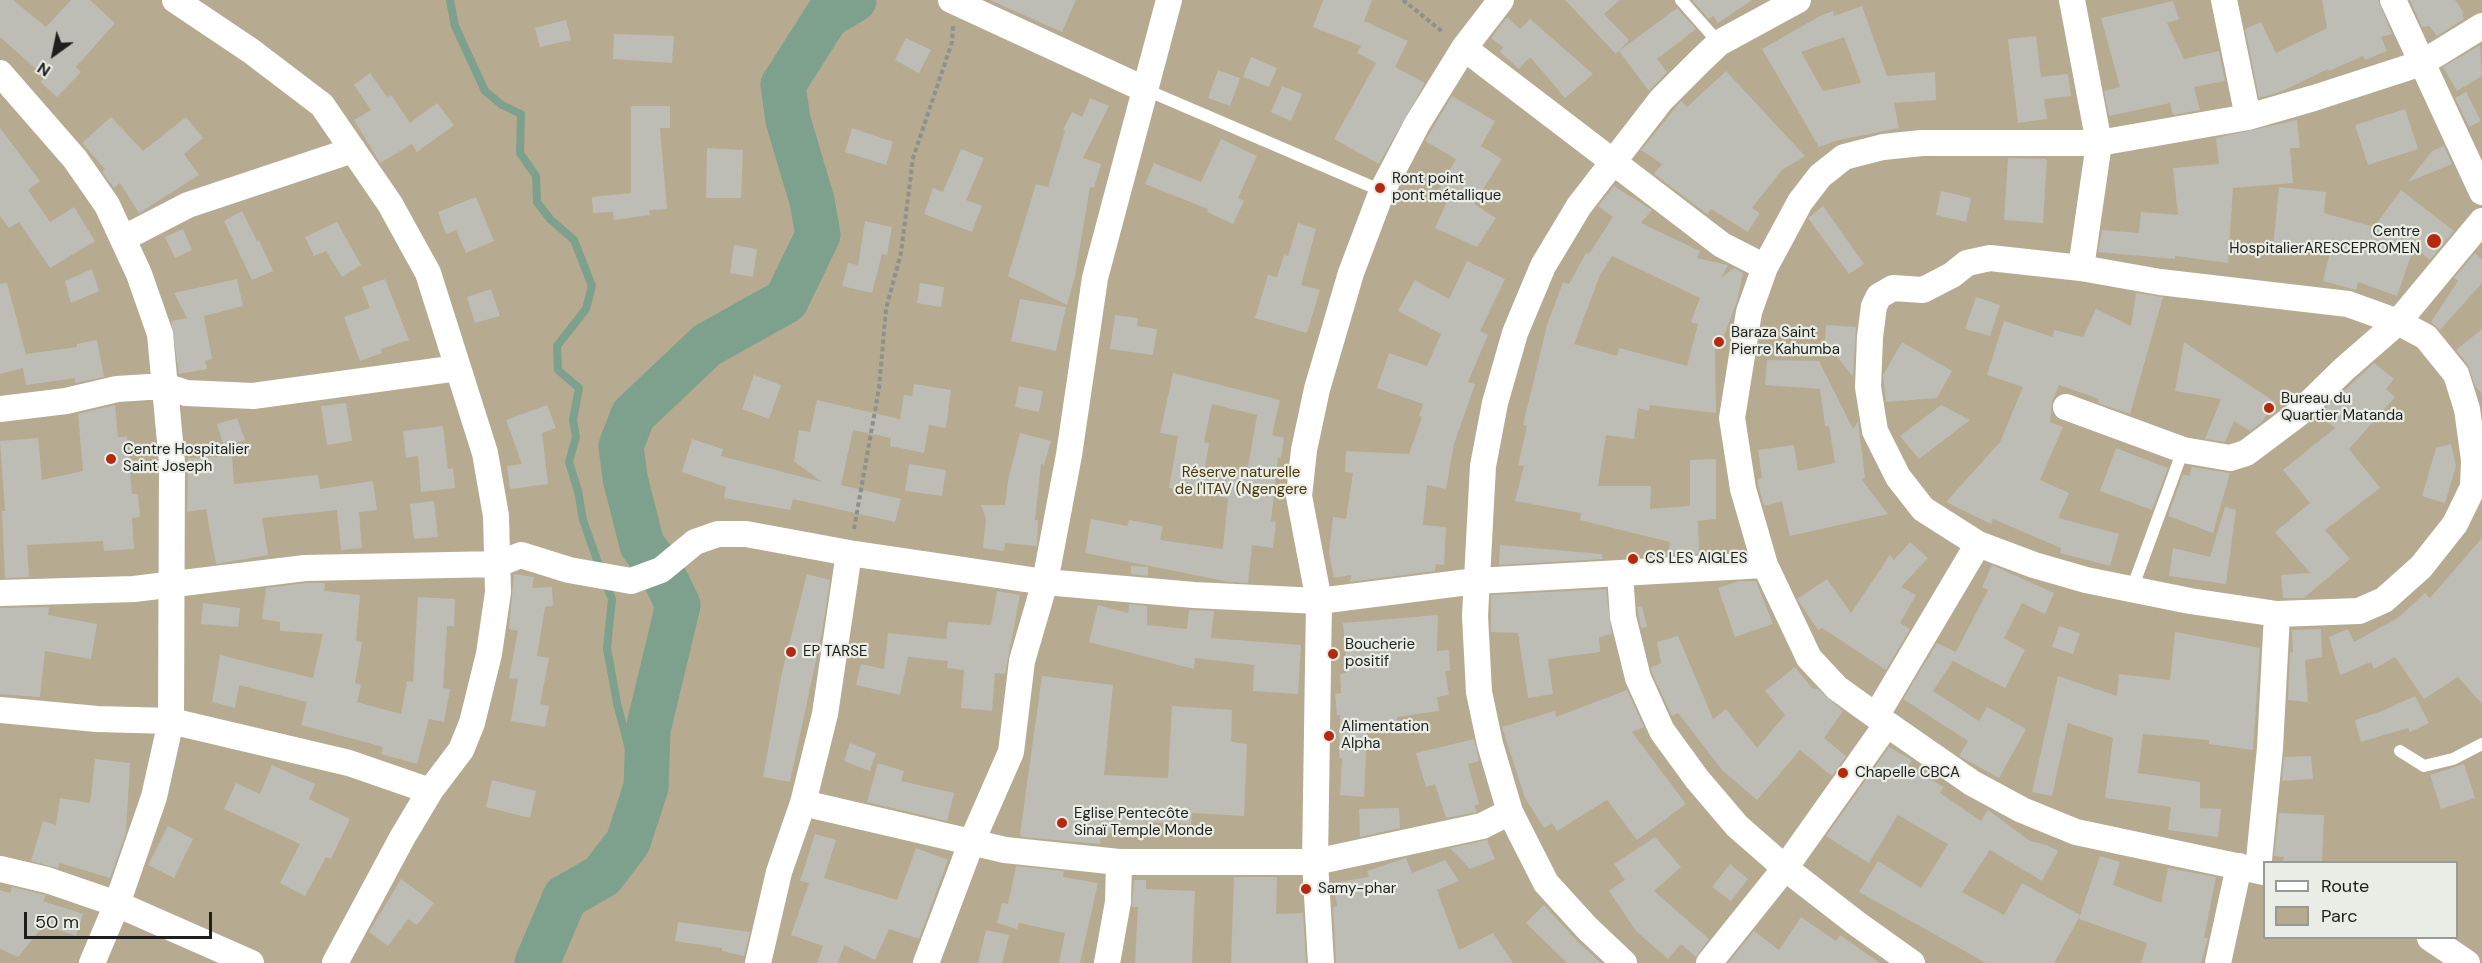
<!DOCTYPE html>
<meta charset="utf-8">
<style>
body{margin:0}
#map{position:relative;width:2482px;height:963px;overflow:hidden;background:#dde0d8;font-family:"DM Sans",sans-serif}
canvas{display:block}
.legend{position:absolute;left:2263px;top:861px;width:195px;height:78px;box-sizing:border-box;background:#eaede5;border:2px solid #989b95;margin:0;padding:8px 10px;list-style:none;font-size:18px;color:#1e1f1d}
.legend li{display:flex;align-items:center;gap:12px;height:30px}
.legend b{width:30px;border:2px solid #989b95}
.north{position:absolute;left:24px;top:24px;width:60px;height:60px;-webkit-text-stroke:4px #eaede5;paint-order:stroke;rotate:213deg;font-size:16px;font-weight:700;line-height:24px;text-align:center;color:#1e1f1d}
.north::after{content:'';display:block;margin:auto;width:21px;height:27px;background:#1e1f1d;clip-path:polygon(50% 0,100% 100%,50% 72%,0 100%)}
.scale{position:absolute;left:24px;top:912px;width:188px;height:27px;box-sizing:border-box;border:3px solid #1e1f1d;border-top:0;padding-left:8px;font-size:18px;line-height:21px;white-space:nowrap;color:#1e1f1d;-webkit-text-stroke:4px #eaede5;paint-order:stroke}
</style>
<div id="map">
<canvas width="2482" height="963"></canvas>
<ul class="legend">
<li><b style="height:8px;background:#fff"></b>Route</li>
<li><b style="height:16px;background:#b6aa91"></b>Parc</li>
</ul>
<div class="north">N</div>
<div class="scale">50 m</div>
</div>
<script>
const c = document.querySelector('canvas').getContext('2d');
c.lineJoin = 'round';
function fill(path, color) {
  c.fillStyle = color;
  c.fill(path, 'evenodd');
}
function poly(rows) {
  const path = new Path2D();
  for (const r of rows) {
    path.moveTo(r[0], r[1]);
    for (let i = 2; i < r.length; i += 2) path.lineTo(r[i], r[i + 1]);
  }
  return path;
}
function trace(path, color, width, dash) {
  c.strokeStyle = color;
  c.lineWidth = width;
  c.lineCap = dash ? 'butt' : 'round';
  c.setLineDash(dash || []);
  c.stroke(path);
}
function drawText(font, color, halo, rows, align = 'center') {
  c.font = font + ' "DM Sans",sans-serif';
  c.lineWidth = 4.5;
  c.setLineDash([]);
  c.textBaseline = 'middle';
  c.strokeStyle = halo;
  c.fillStyle = color;
  for (const [text, x, y, turn = 0] of rows) {
    c.save();
    c.translate(x, y);
    c.rotate((+turn || 0) * Math.PI / 180);
    c.textAlign = isNaN(turn) ? turn : align;
    if (halo) c.strokeText(text, 0, 0);
    c.fillText(text, 0, 0);
    c.restore();
  }
}
const green = poly([
 [0,0,2482,0,2482,963,0,963],
 [2264,862,2456,862,2456,938,2264,938]
]);
const stream = poly([
 [450,0,455,26,485,91,502,105,521,114,520,153,536,176,537,202,550,219,574,240,592,286,586,309,557,346,558,370,579,388,573,420,576,437,569,462,578,491,583,520,601,571],
 [605,582,612,599,607,648,617,703,631,757,630,789,639,808]
]);
const river = poly([
 [537,963,565,897,602,876,628,842,646,787,648,730,678,605,661,570,642,545,625,478,621,446,633,415,707,345,786,301,818,235,812,201,788,120,783,85,827,16,854,0]
]);
const building = poly([
 [0,0,13,0,46,27,71,0,90,0,115,23,76,67,81,72,57,97,40,82,45,77,0,37],
 [990,0,1076,0,1062,32],
 [1323,0,1372,0,1364,21,1408,41,1395,67,1425,83,1379,164,1334,139,1376,63,1357,53,1361,46,1313,27],
 [1565,0,1620,0,1604,14,1629,40,1616,54],
 [1692,0,1752,0,1718,23,1713,16,1709,19],
 [2322,0,2378,0,2392,34,2381,37,2387,51,2365,60,2363,56,2329,71,2328,69,2280,92,2259,98,2245,29,2261,22,2276,53,2327,28],
 [2410,0,2455,0,2464,13,2462,14,2464,19,2437,36,2429,26,2422,27],
 [2173,1,2179,19,2167,23,2184,59,2219,51,2225,81,2194,87,2200,110,2173,115,2170,103,2109,116,2104,91,2120,87,2101,18],
 [1862,6,1887,76,1935,72,1936,100,1894,103,1899,128,1835,141,1819,147,1762,49,1820,16,1833,11,1834,16],
 [1844,37,1861,83,1823,91,1801,52],
 [1677,8,1696,29,1657,59,1667,72,1649,91,1619,51],
 [1507,17,1520,29,1530,19,1593,74,1565,98,1530,57,1519,69,1500,52,1503,47,1491,38],
 [566,20,571,40,540,47,535,28],
 [614,34,674,36,672,63,613,59],
 [2036,36,2041,77,2068,74,2071,96,2044,99,2047,119,2018,123,2008,39],
 [906,38,931,50,919,73,895,60],
 [2480,45,2482,76,2457,91,2443,67],
 [1251,57,1277,68,1269,87,1243,77],
 [1218,70,1240,78,1230,106,1208,98],
 [1726,71,1805,156,1782,170,1752,208,1760,213,1748,232,1711,209,1707,214,1654,174,1662,164,1641,150,1681,101,1687,107],
 [370,73,387,97,391,95,410,123,437,103,454,125,417,152,412,144,380,163,354,120,371,110,354,85],
 [1282,86,1302,94,1291,121,1271,112],
 [2466,92,2481,121,2469,127,2455,98],
 [1452,96,1495,121,1481,146,1502,159,1474,204,1496,218,1477,247,1435,228,1448,199,1437,192,1456,159,1425,141],
 [1090,98,1109,106,1083,158,1101,164,1094,188,1090,187,1075,276,1067,305,1008,276,1036,184,1048,187,1065,131,1063,130,1072,112,1082,117],
 [631,106,670,106,670,128,660,128,667,209,649,210,650,215,614,220,613,212,593,213,592,197,631,193],
 [2405,109,2418,149,2368,165,2355,125],
 [111,117,143,151,186,117,203,138,184,154,199,175,139,213,120,183,114,188,102,172,105,169,82,143],
 [2297,120,2300,148,2290,148,2293,183,2233,188,2228,263,2175,256,2175,259,2098,252,2102,230,2139,233,2141,212,2178,215,2173,168,2219,164,2216,138],
 [0,128,40,181,28,190,50,222,74,207,95,241,50,268,19,222,9,228,0,216],
 [852,128,893,142,886,165,845,152],
 [1221,139,1257,156,1238,198,1244,201,1233,224,1207,212,1208,209,1145,184,1154,163,1201,182],
 [2444,146,2452,164,2408,182,2432,151],
 [707,148,743,150,741,198,706,198],
 [961,149,984,158,966,200,982,206,972,232,924,214,933,188,943,192],
 [2008,158,2047,159,2043,223,2004,220],
 [1614,186,1652,210,1641,223,1700,251,1697,258,1728,265,1721,278,1734,268,1743,273,1737,301,1719,349,1715,349,1716,413,1650,405,1649,411,1638,408,1634,439,1606,435,1598,486,1651,486,1650,509,1690,506,1690,460,1716,459,1716,519,1698,521,1699,554,1668,553,1670,542,1580,520,1581,513,1515,501,1524,466,1518,465,1527,426,1523,425,1547,325,1563,282,1569,284,1586,253,1589,254,1613,217,1598,206],
 [1612,256,1700,298,1691,322,1698,324,1687,366,1619,348,1617,356,1574,344,1600,275],
 [2279,187,2326,192,2324,213,2374,227,2401,190,2454,231,2430,260,2414,247,2397,296,2358,282,2356,290,2323,281,2330,253,2273,247],
 [1941,191,1971,198,1966,222,1936,215],
 [476,197,494,241,466,253,456,230,446,234,438,212],
 [1823,206,1864,264,1849,274,1808,218],
 [242,211,257,241,259,240,273,271,252,280,224,221],
 [865,221,892,227,887,255,882,254,872,293,842,286,848,263,858,265],
 [337,222,361,265,342,277,326,251,314,256,305,237],
 [1298,223,1316,229,1301,285,1320,290,1307,333,1255,318,1268,275,1277,277,1284,255,1288,256],
 [183,229,192,250,175,258,165,237],
 [734,245,757,249,753,277,730,273],
 [2475,253,2482,259,2482,283,2440,330,2431,322,2458,281,2454,278],
 [1467,261,1505,279,1480,331,1488,335,1468,382,1475,384,1454,444,1446,489,1427,485,1423,525,1446,527,1444,565,1436,564,1435,571,1350,582,1351,575,1334,578,1329,553,1333,517,1346,519,1353,473,1345,472,1346,451,1409,454,1422,417,1419,416,1423,404,1377,388,1389,353,1427,366,1441,334,1398,311,1415,280,1449,299],
 [92,269,99,291,71,303,65,281],
 [237,279,243,306,204,316,212,359,205,361,207,369,179,374,171,321,187,318,174,293],
 [385,279,409,340,381,349,382,353,360,361,344,317,370,308,362,287],
 [7,283,26,354,77,347,77,344,97,340,104,377,75,383,75,378,26,385,23,368,0,374,0,284],
 [920,283,944,287,941,307,917,303],
 [491,289,500,316,475,323,467,297],
 [2136,293,2163,297,2130,414,2098,403,2099,399,2059,385,2052,402,2050,422,2063,427,2040,480,2069,493,2058,518,2119,534,2110,566,2060,553,2061,548,1993,519,1991,524,1946,502,2000,442,2023,387,1987,375,2004,321,2053,337,2054,330,2083,337,2096,309,2131,326],
 [1976,297,2000,305,1990,336,1965,329],
 [1020,299,1066,307,1056,351,1011,341],
 [1115,315,1138,318,1137,326,1157,329,1153,355,1110,349],
 [1826,325,1856,327,1853,377,1825,341],
 [2482,329,2482,394,2475,386,2468,365,2456,350],
 [1902,342,1952,371,1937,398,1886,402,1883,375],
 [2184,342,2275,402,2262,422,2250,431,2234,421,2225,442,2205,439,2221,399,2175,391],
 [1767,360,1819,361,1853,429,1858,421,1865,478,1862,480,1888,514,1790,536,1782,501,1764,506,1757,480,1762,478,1758,450,1794,445,1798,471,1835,463,1829,426,1825,426,1820,389,1765,385],
 [2374,363,2394,379,2386,389,2395,397,2349,449,2380,488,2325,530,2350,559,2304,598,2283,598,2281,575,2310,573,2275,532,2310,503,2283,470,2335,428,2319,414],
 [1173,373,1280,400,1272,435,1284,438,1281,458,1278,457,1271,521,1276,522,1273,548,1252,545,1248,583,1229,582,1085,553,1091,519,1127,526,1129,520,1163,526,1160,540,1223,549,1228,498,1169,488,1178,436,1160,433],
 [1212,404,1257,415,1247,472,1205,468,1209,443,1204,442],
 [754,375,781,385,769,419,742,409],
 [914,384,951,390,946,428,929,425,924,453,890,446,891,438,853,430,841,485,901,499,895,522,793,499,790,510,724,498,726,487,682,472,692,439,723,449,721,456,822,482,794,461,799,430,810,432,817,400,900,419,904,395,912,396],
 [1019,386,1043,391,1039,412,1015,407],
 [346,403,352,441,327,445,321,406],
 [115,405,118,437,127,437,132,494,138,494,140,517,132,518,134,549,104,551,103,541,27,545,29,577,5,578,2,511,5,511,0,441,38,438,42,480,83,471,78,414],
 [547,405,556,428,542,433,548,484,510,489,507,466,522,464,506,420],
 [1941,405,1970,420,1919,459,1900,436],
 [237,418,245,440,224,447,217,424],
 [443,426,448,469,453,468,455,488,421,492,418,456,406,458,403,431],
 [1020,433,1051,441,1044,465,1041,464,1035,520,1038,520,1037,546,1005,543,1004,551,983,548,986,519,981,505,1005,505,1008,481],
 [2451,444,2456,466,2445,503,2422,496,2436,448],
 [2116,448,2168,468,2152,510,2100,491],
 [232,456,234,484,318,475,320,489,373,481,377,510,359,512,362,548,341,550,337,510,262,518,268,555,216,564,206,509,187,512,188,458],
 [909,464,946,470,942,496,905,491],
 [2192,467,2230,473,2213,533,2168,516,2183,474,2189,476],
 [434,501,438,537,414,539,410,504],
 [2225,507,2236,510,2226,584,2169,576,2173,548,2210,557],
 [2482,538,2482,704,2458,677,2424,699,2395,657,2374,669,2371,662,2340,675,2329,637,2348,629,2354,642,2399,617,2425,593,2430,598],
 [1910,542,1928,558,1901,587,1916,595,1900,623,1910,629,1886,670,1822,628,1818,630,1797,599,1827,579,1851,613,1890,555,1894,560],
 [1500,545,1602,554,1603,559,1499,565],
 [1992,565,2054,593,2045,614,2022,603,2004,638,2025,650,2005,688,1953,661,1933,691,1979,721,1987,707,2026,729,1999,778,1959,756,1968,741,1903,699,1937,643,1956,652,1988,590,1982,587],
 [1131,566,1148,567,1148,576,1131,574],
 [514,574,534,577,532,588,552,587,553,606,545,607,537,656,549,658,540,704,549,706,545,727,511,721,518,679,509,678,518,631,509,629],
 [807,574,830,580,822,632,790,782,763,777,782,672],
 [1739,581,1756,581,1773,624,1735,637,1718,588],
 [306,583,325,583,324,591,360,595,356,641,362,642,355,683,361,685,357,702,401,714,407,681,413,682,418,597,455,599,454,626,447,626,443,688,450,689,444,722,429,719,417,764,381,754,383,747,301,725,307,702,239,685,235,708,212,702,220,655,313,678,323,634,280,631,280,622,262,619,266,588],
 [1606,589,1612,634,1599,637,1600,652,1548,659,1553,694,1528,698,1518,633,1491,632,1491,595],
 [997,591,1020,595,1005,674,995,673,992,711,961,708,964,670,947,668,948,661,908,657,900,695,856,685,861,664,884,669,888,633,946,639,948,622,991,625],
 [203,603,240,608,238,627,201,624],
 [1129,604,1147,606,1147,625,1187,629,1189,610,1214,611,1211,638,1301,645,1298,694,1253,691,1254,665,1195,658,1194,669,1089,642,1098,605,1128,613],
 [1642,606,1647,627,1641,628,1637,607],
 [49,607,48,615,97,624,91,659,45,651,40,697,0,694,0,608],
 [1438,615,1437,651,1449,650,1450,671,1445,671,1449,695,1437,697,1439,711,1397,717,1397,730,1367,732,1364,797,1340,795,1342,758,1339,758,1340,715,1337,715,1335,694,1341,693,1340,674,1347,673,1343,623],
 [2059,626,2080,633,2073,654,2052,647],
 [2321,629,2322,657,2305,660,2308,702,2288,700,2290,652,2293,653,2292,630],
 [2175,632,2260,648,2253,750,2209,744,2209,740,2143,734,2138,773,2200,782,2200,808,2221,809,2218,837,2168,830,2171,807,2105,798,2113,738,2068,723,2052,796,2032,792,2058,676,2117,696,2119,674,2170,680],
 [1678,636,1713,719,1726,709,1757,748,1785,715,1765,691,1795,667,1812,688,1818,689,1843,711,1824,738,1846,756,1832,776,1800,750,1757,800,1722,770,1678,713,1672,716,1652,673,1651,667,1661,663,1657,642],
 [1042,676,1113,685,1104,775,1168,778,1172,706,1232,710,1231,742,1247,744,1244,816,1192,813,1191,824,1146,822,1146,837,1109,833,1108,835,1101,835,1100,844,1022,837,1020,834],
 [1627,690,1644,727,1632,732,1686,804,1637,840,1607,800,1557,831,1552,823,1544,828,1525,798,1502,727,1555,711,1556,717],
 [2415,696,2429,723,2410,732,2408,728,2361,742,2355,720,2382,711],
 [1474,739,1479,761,1468,764,1479,804,1474,806,1477,812,1446,818,1435,784,1426,787,1416,753],
 [850,743,876,753,870,771,844,761],
 [1889,747,1912,760,1908,767,1944,787,1940,793,1981,821,1988,810,2030,841,2047,845,2058,851,2042,881,1990,850,1962,892,2004,915,2022,883,2080,915,2100,856,2120,862,2113,885,2161,903,2168,868,2216,877,2204,938,2208,938,2201,963,2141,963,2147,943,2079,919,2080,916,2054,963,1986,963,1859,892,1878,861,1921,888,1948,844,1898,815,1869,863,1826,836],
 [2311,756,2313,779,2282,781,2284,757],
 [95,759,130,763,126,833,110,878,60,863,58,868,31,861,43,821,56,825,60,798,90,803],
 [878,763,904,771,901,781,954,793,947,821,867,802],
 [2464,764,2475,798,2441,809,2430,775],
 [272,765,315,784,309,799,350,819,331,859,326,857,305,896,280,883,300,844,224,809,236,783,260,794],
 [492,780,536,791,530,818,486,807],
 [1399,808,1400,828,1360,837,1359,809],
 [2279,813,2324,815,2322,862,2283,862,2284,857,2274,856],
 [168,826,193,839,174,878,148,865],
 [815,834,836,840,824,878,897,900,916,848,948,860,919,939,889,929,875,960,844,945,838,963,817,963,823,946,791,935,809,883,800,881],
 [1655,837,1681,867,1654,891,1709,939,1696,957,1681,944,1668,959,1636,931,1609,891,1625,880,1614,864],
 [1487,840,1495,859,1470,869,1450,848],
 [1406,858,1412,873,1445,860,1459,881,1437,890,1459,950,1493,933,1513,963,1336,963,1333,907,1337,906,1333,883,1369,877,1367,871],
 [1730,864,1748,879,1731,901,1712,887],
 [1016,866,1064,871,1063,877,1098,883,1080,963,1059,963,1065,933,1019,923,1017,929,997,923,1002,903,1008,904],
 [1234,877,1277,877,1276,914,1303,913,1306,963,1231,963],
 [401,879,434,903,417,925,408,919,388,946,369,932],
 [1134,880,1146,880,1146,889,1195,891,1192,963,1135,963,1138,907,1132,907],
 [12,887,46,895,43,901,83,914,76,936,44,925,18,957,0,949,0,890,10,893],
 [1544,905,1580,944,1601,963,1567,963,1526,923],
 [1801,917,1836,941,1840,935,1880,963,1728,963,1754,931,1779,950],
 [678,922,750,932,744,956,722,951,722,948,675,941],
 [986,930,1009,935,1002,963,978,963]
]);
const path = poly([
 [1403,0,1444,33],
 [854,529,879,388,886,309,901,253,913,158,952,42,953,26]
]);
const lane = poly([
 [1681,0,1719,43],
 [1144,89,1382,191],
 [2132,589,2183,450],
 [2400,751,2424,766,2453,759,2482,744]
]);
const street = poly([
 [175,0,251,51,322,105,390,204,428,273,485,453,496,516,498,592,489,654,472,723,461,750,430,791,402,838,335,963],
 [951,0,1144,89],
 [2072,0,2099,143,2081,268],
 [2224,0,2248,117],
 [2393,0,2482,192],
 [1464,48,1722,245,1765,267],
 [0,73,75,159,107,205,139,274,160,334,172,463,171,721,154,797,117,904,92,963],
 [124,238,188,205,353,150],
 [1990,258,2081,268,2160,282,2348,304,2398,322,2426,337,2456,374,2467,409,2474,460,2473,487,2455,524,2421,567,2384,600,2359,611,2277,614,2190,601,2086,580,2034,565,1978,544,1923,509,1898,477,1875,431,1868,387,1870,337,1874,306,1879,296,1893,288,1923,290,1952,275,1967,263,1990,258],
 [2066,407,2183,450,2230,458,2246,453,2298,414,2343,370,2398,322,2482,221],
 [0,409,66,401,117,389,164,386,186,393,253,396,458,368],
 [849,553,825,714,803,803,1005,850,1119,862,1315,862,1482,826,1510,812],
 [1620,574,1623,617,1638,678,1662,731,1697,779,1737,826,1785,868,1856,923,1912,963],
 [0,593,134,589,305,568,498,564,521,555,569,570,631,581,661,570,695,542,718,534,746,534,849,553,1045,582,1194,595,1319,601,1476,581,1765,565],
 [0,710,97,719,171,721,349,763,430,791],
 [1876,716,1978,544],
 [0,869,47,880,117,904,251,963],
 [2258,870,2270,748,2277,614],
 [2264,872,2076,832,2022,810,1972,783,1887,724,1837,688,1809,658,1765,565,1743,489,1732,418,1749,312,1765,267,1800,202,1820,176,1844,157,1883,147,1922,143,2099,143,2248,117,2314,98,2422,63,2482,26],
 [2430,938,2467,963],
 [758,963,779,872,803,803],
 [926,963,972,841,1011,752,1022,661,1045,582,1069,455,1095,278,1169,0],
 [1107,963,1118,902,1119,862],
 [1321,963,1315,862,1319,601,1299,496,1304,450,1317,389,1351,273,1382,191,1417,124,1464,48,1501,0],
 [1624,963,1587,928,1546,883,1510,812,1490,744,1479,692,1475,616,1483,466,1495,403,1515,333,1543,266,1579,206,1661,100,1699,62,1719,43,1798,0],
 [1709,963,1785,868,1887,724],
 [2218,963,2239,866]
]);
const markers = [
 [1380,188,6,"#b5290e"],
 [2434,241,8,"#b5290e"],
 [1719,342,6,"#b5290e"],
 [2269,408,6,"#b5290e"],
 [111,459,6,"#b5290e"],
 [1633,559,6,"#b5290e"],
 [791,652,6,"#b5290e"],
 [1333,654,6,"#b5290e"],
 [1329,736,6,"#b5290e"],
 [1843,773,6,"#b5290e"],
 [1062,823,6,"#b5290e"],
 [1306,889,6,"#b5290e"]
];
const poiNames = [
 ["Ront point",1392,179],
 ["pont métallique",1392,196],
 ["Centre",2420,232,"right"],
 ["HospitalierARESCEPROMEN",2420,249,"right"],
 ["Baraza Saint",1731,333],
 ["Pierre Kahumba",1731,350],
 ["Bureau du",2281,399],
 ["Quartier Matanda",2281,416],
 ["Centre Hospitalier",123,450],
 ["Saint Joseph",123,467],
 ["CS LES AIGLES",1645,559],
 ["Boucherie",1345,645],
 ["positif",1345,662],
 ["EP TARSE",803,652],
 ["Alimentation",1341,727],
 ["Alpha",1341,744],
 ["Chapelle CBCA",1855,773],
 ["Eglise Pentecôte",1074,814],
 ["Sinaï Temple Monde",1074,831],
 ["Samy-phar",1318,889]
];
const parkNames = [
 ["Réserve naturelle",1241,473],
 ["de l'ITAV (Ngengere",1241,490]
];
fill(green, '#b6aa91');
trace(stream, '#7da18d', 8);
trace(river, '#7da18d', 45);
fill(building, '#bdbdb5');
trace(path, '#8e918b', 4, [4.5, 3]);
trace(lane, '#fff', 12);
trace(street, '#fff', 26);
for (const [x, y, r, color] of markers) {
  const dot = new Path2D();
  dot.arc(x, y, r, 0, 2 * Math.PI);
  c.fillStyle = color;
  c.fill(dot);
  trace(dot, '#eaede5', 2);
}
drawText('15px', '#1e1f1d', '#eaede5', poiNames, 'left');
drawText('15px', '#49390d', '#eaede5', parkNames);
</script>
